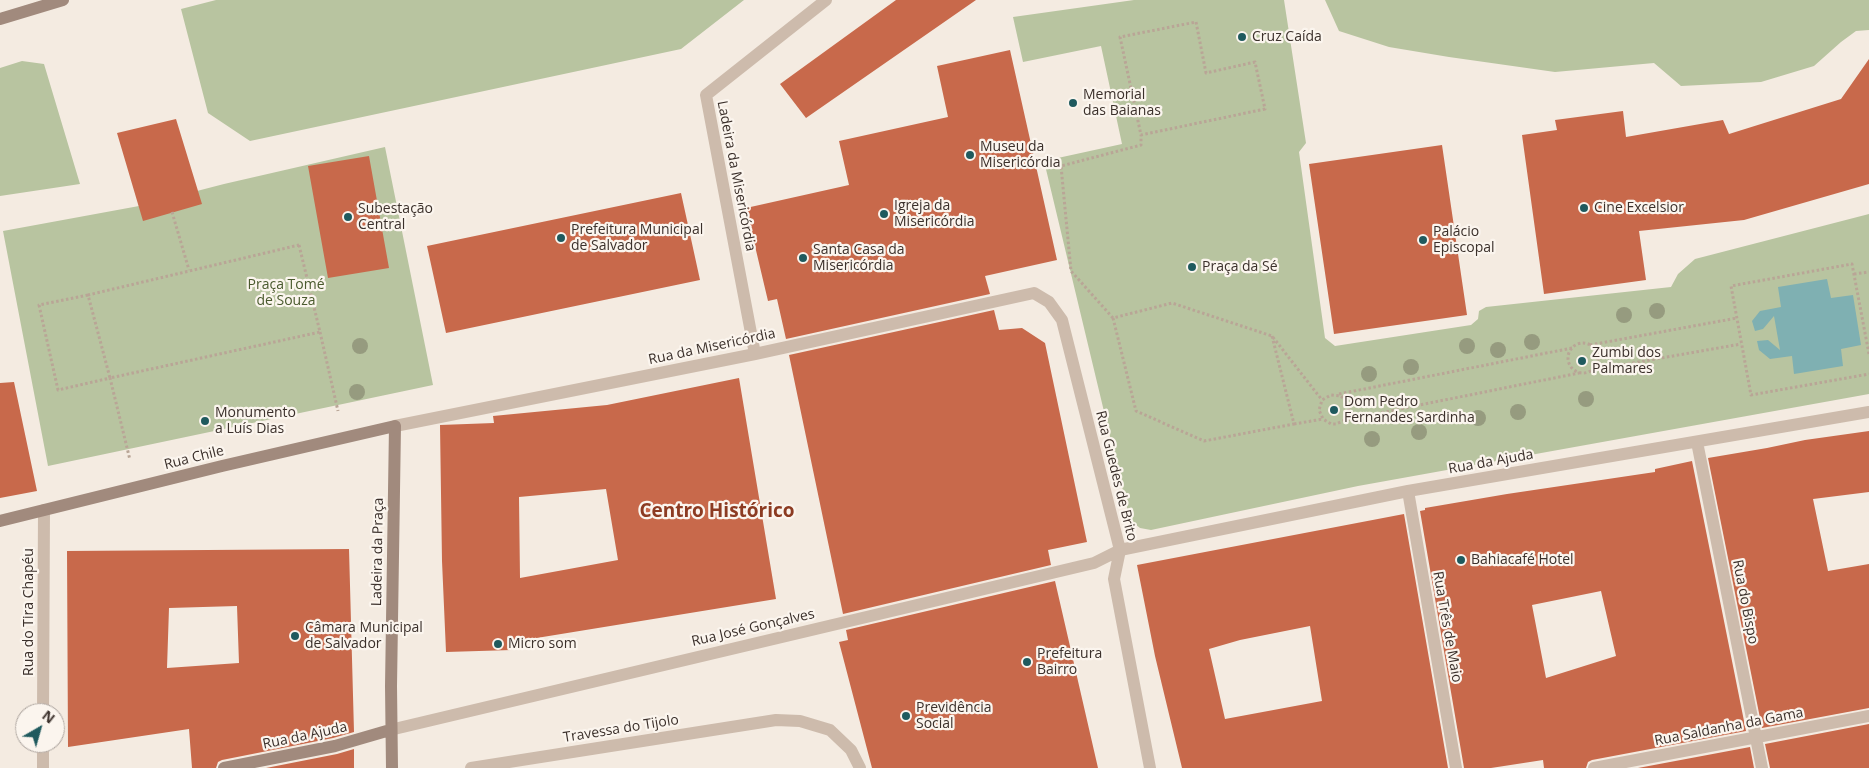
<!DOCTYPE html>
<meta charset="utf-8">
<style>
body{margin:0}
#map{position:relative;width:1869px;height:768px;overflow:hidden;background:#f4ebe1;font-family:"Open Sans",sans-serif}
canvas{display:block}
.north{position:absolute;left:15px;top:703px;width:50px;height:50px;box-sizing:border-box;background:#fbf5ee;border:1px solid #aea6a0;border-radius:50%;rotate:38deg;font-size:14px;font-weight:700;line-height:20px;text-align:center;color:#3b302b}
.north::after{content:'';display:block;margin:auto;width:18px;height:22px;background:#1f5a5e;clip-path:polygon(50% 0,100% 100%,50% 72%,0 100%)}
</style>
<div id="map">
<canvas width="1869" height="768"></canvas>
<div class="north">N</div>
</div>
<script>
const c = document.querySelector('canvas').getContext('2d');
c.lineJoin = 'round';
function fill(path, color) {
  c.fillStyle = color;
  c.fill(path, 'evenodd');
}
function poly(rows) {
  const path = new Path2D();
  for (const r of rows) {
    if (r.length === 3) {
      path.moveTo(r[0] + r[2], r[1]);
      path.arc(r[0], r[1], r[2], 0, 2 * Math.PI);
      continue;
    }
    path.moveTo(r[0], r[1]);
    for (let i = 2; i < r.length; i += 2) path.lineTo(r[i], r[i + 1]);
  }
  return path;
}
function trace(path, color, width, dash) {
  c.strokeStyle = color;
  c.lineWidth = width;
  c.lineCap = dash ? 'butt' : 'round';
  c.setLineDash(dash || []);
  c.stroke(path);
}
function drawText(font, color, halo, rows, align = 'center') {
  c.font = font + ' "Open Sans",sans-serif';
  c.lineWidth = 4.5;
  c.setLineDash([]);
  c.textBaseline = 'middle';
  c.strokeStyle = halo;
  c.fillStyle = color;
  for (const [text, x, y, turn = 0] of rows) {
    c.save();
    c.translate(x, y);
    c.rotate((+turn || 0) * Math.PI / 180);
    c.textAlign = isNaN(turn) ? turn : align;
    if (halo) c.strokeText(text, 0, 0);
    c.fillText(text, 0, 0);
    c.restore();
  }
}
const green = poly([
 [216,0,744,0,681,49,250,141,208,113,181,9],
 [1134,0,1284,0,1306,143,1299,152,1325,338,1335,346,1471,325,1478,319,1479,311,1486,307,1671,287,1678,274,1695,259,1869,214,1869,394,1358,486,1151,530,1140,528,1130,520,1044,161,1122,144,1101,46,1023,62,1013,17],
 [1325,0,1869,0,1869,30,1856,31,1841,42,1814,66,1761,82,1681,86,1654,63,1555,72,1449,57,1389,47,1339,31],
 [22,61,44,64,80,184,0,196,0,68],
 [385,147,433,385,48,466,3,231,139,206,224,184]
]);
const water = poly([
 [1827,279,1831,298,1853,295,1861,345,1841,349,1843,366,1794,374,1792,356,1770,359,1759,350,1757,341,1768,340,1780,350,1774,316,1763,329,1755,331,1752,321,1760,311,1781,307,1778,287]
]);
const building = poly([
 [896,0,976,0,806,118,780,84],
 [1010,50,1057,260,985,276,990,294,786,339,777,299,768,301,746,208,849,185,839,141,948,117,937,66],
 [1869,59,1869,184,1744,220,1639,231,1646,280,1544,294,1522,135,1557,130,1555,120,1623,111,1626,137,1723,120,1729,134,1841,99],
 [176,119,202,204,143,221,117,133],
 [1442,145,1467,315,1334,334,1309,164],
 [369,156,389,268,328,278,308,166],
 [681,193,700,280,446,333,427,246],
 [994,310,999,330,1022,328,1045,343,1087,542,1048,550,1051,565,843,614,789,355],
 [739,378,776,599,512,642,512,650,446,652,442,561,440,425,494,423,493,416,607,405],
 [606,489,618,560,520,578,519,497],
 [14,382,37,491,0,498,0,383],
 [1869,431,1869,492,1813,499,1828,571,1869,564,1869,708,1762,728,1708,458,1767,448,1805,440],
 [1692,461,1746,731,1592,760,1588,762,1586,768,1544,768,1543,760,1491,768,1464,768,1420,511,1425,510,1425,508,1507,494,1655,472,1655,469],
 [1601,591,1616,656,1546,678,1532,605],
 [1404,514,1448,768,1182,768,1155,656,1137,565],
 [1310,626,1322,701,1225,719,1209,649,1240,640],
 [349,549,354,732,333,738,222,760,218,762,216,768,192,768,189,729,68,747,67,551],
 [237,606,239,663,167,668,169,608],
 [1055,581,1098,768,872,768,839,642,848,640,846,630],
 [1869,724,1869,768,1770,768,1765,744],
 [1750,747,1754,768,1638,768],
 [354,749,354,768,266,768,337,754]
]);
const path = poly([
 [1196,22,1206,73,1255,62,1265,109,1141,135,1120,37,1196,22],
 [172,212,189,270],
 [299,245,320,332,110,378,88,295,299,245],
 [1854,274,1869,272],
 [88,295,39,305,58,390,110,378,130,460],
 [1113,318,1071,271,1061,166,1141,145,1141,135],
 [320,332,338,411],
 [1272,336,1294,424,1204,441,1136,411,1113,318,1172,303,1272,336,1322,400],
 [1583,358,15],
 [1590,345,1737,318],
 [1869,354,1852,264,1731,286,1751,395,1869,374],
 [1593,370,1741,344],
 [1339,394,1572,348],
 [1345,420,1348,416,1349,407,1344,399,1341,396,1331,395,1322,400,1319,410,1323,419,1331,424,1336,424,1345,420,1579,373],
 [1294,424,1323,419]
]);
const street = poly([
 [755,354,706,95,826,0],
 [395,426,755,354,1034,293,1049,302,1062,320,1120,550,1114,579,1150,768],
 [1697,442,1762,768],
 [1408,491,1456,768],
 [43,713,44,510],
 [390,730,1094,563,1120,550,1408,491,1869,412],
 [43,768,43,743],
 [471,768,776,720,800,721,830,730,851,750,860,768],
 [1594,768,1869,716]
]);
const secondary = poly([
 [0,19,63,0],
 [0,521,222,466,395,426,391,686,392,768],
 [224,768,335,746,390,730]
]);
const trees = [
 [1657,311],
 [1624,315],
 [1532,342],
 [360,346],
 [1467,346],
 [1498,350],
 [1411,367],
 [1369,374],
 [357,392],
 [1586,399],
 [1518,412],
 [1478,418],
 [1419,432],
 [1372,439]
];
const markers = [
 [1242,37,5,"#1f5a5e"],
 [1073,103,5,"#1f5a5e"],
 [970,155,5,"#1f5a5e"],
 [1584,208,5,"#1f5a5e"],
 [884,214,5,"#1f5a5e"],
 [348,217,5,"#1f5a5e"],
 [561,238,5,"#1f5a5e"],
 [1423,240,5,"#1f5a5e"],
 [803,258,5,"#1f5a5e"],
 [1192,267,5,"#1f5a5e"],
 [1582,361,5,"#1f5a5e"],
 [1334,410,5,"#1f5a5e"],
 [205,421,5,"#1f5a5e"],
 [1461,560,5,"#1f5a5e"],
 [295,636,5,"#1f5a5e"],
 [498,644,5,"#1f5a5e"],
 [1027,662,5,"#1f5a5e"],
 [906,716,5,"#1f5a5e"]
];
const poiNames = [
 ["Cruz Caída",1252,37],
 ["Memorial",1083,95],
 ["das Baianas",1083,111],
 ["Museu da",980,147],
 ["Misericórdia",980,163],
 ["Igreja da",894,206],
 ["Misericórdia",894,222],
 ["Cine Excelsior",1594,208],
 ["Subestação",358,209],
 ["Central",358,225],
 ["Prefeitura Municipal",571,230],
 ["de Salvador",571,246],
 ["Palácio",1433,232],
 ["Episcopal",1433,248],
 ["Santa Casa da",813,250],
 ["Misericórdia",813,266],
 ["Praça da Sé",1202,267],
 ["Zumbi dos",1592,353],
 ["Palmares",1592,369],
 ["Dom Pedro",1344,402],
 ["Fernandes Sardinha",1344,418],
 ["Monumento",215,413],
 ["a Luís Dias",215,429],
 ["Bahiacafé Hotel",1471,560],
 ["Câmara Municipal",305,628],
 ["de Salvador",305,644],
 ["Micro som",508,644],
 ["Prefeitura",1037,654],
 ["Bairro",1037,670],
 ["Previdência",916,708],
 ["Social",916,724]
];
const streetNames = [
 ["Ladeira da Misericórdia",736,176,79],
 ["Rua da Misericórdia",712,347,-12],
 ["Rua Chile",194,458,-14],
 ["Rua da Ajuda",1491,462,-10],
 ["Rua Guedes de Brito",1116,476,76],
 ["Ladeira da Praça",378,552,-89],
 ["Rua do Bispo",1745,602,79],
 ["Rua do Tira Chapéu",29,612,-90],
 ["Rua Três de Maio",1447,627,80],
 ["Rua José Gonçalves",753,628,-13],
 ["Rua Saldanha da Gama",1729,727,-11],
 ["Travessa do Tijolo",621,729,-9],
 ["Rua da Ajuda",305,736,-12]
];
const parkNames = [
 ["Praça Tomé",286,285],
 ["de Souza",286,301]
];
const districtNames = [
 ["Centro Histórico",717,512]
];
fill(green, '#b8c4a0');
fill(water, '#7fb0b2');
fill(building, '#c8694b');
trace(path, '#b9a596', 3, [2.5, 2.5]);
trace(street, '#cdbbac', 12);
trace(secondary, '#a18a7d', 12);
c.fillStyle = '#969b7f';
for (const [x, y] of trees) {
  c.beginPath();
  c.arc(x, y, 8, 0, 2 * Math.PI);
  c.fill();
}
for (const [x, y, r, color] of markers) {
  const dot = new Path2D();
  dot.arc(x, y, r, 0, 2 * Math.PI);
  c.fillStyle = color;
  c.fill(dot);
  trace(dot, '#fbf5ee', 2);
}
drawText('14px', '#3b302b', '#fbf5ee', poiNames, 'left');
drawText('14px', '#3b302b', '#fbf5ee', streetNames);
drawText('14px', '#4a5a2e', '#fbf5ee', parkNames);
drawText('bold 19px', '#8c3b22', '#fbf5ee', districtNames);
</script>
